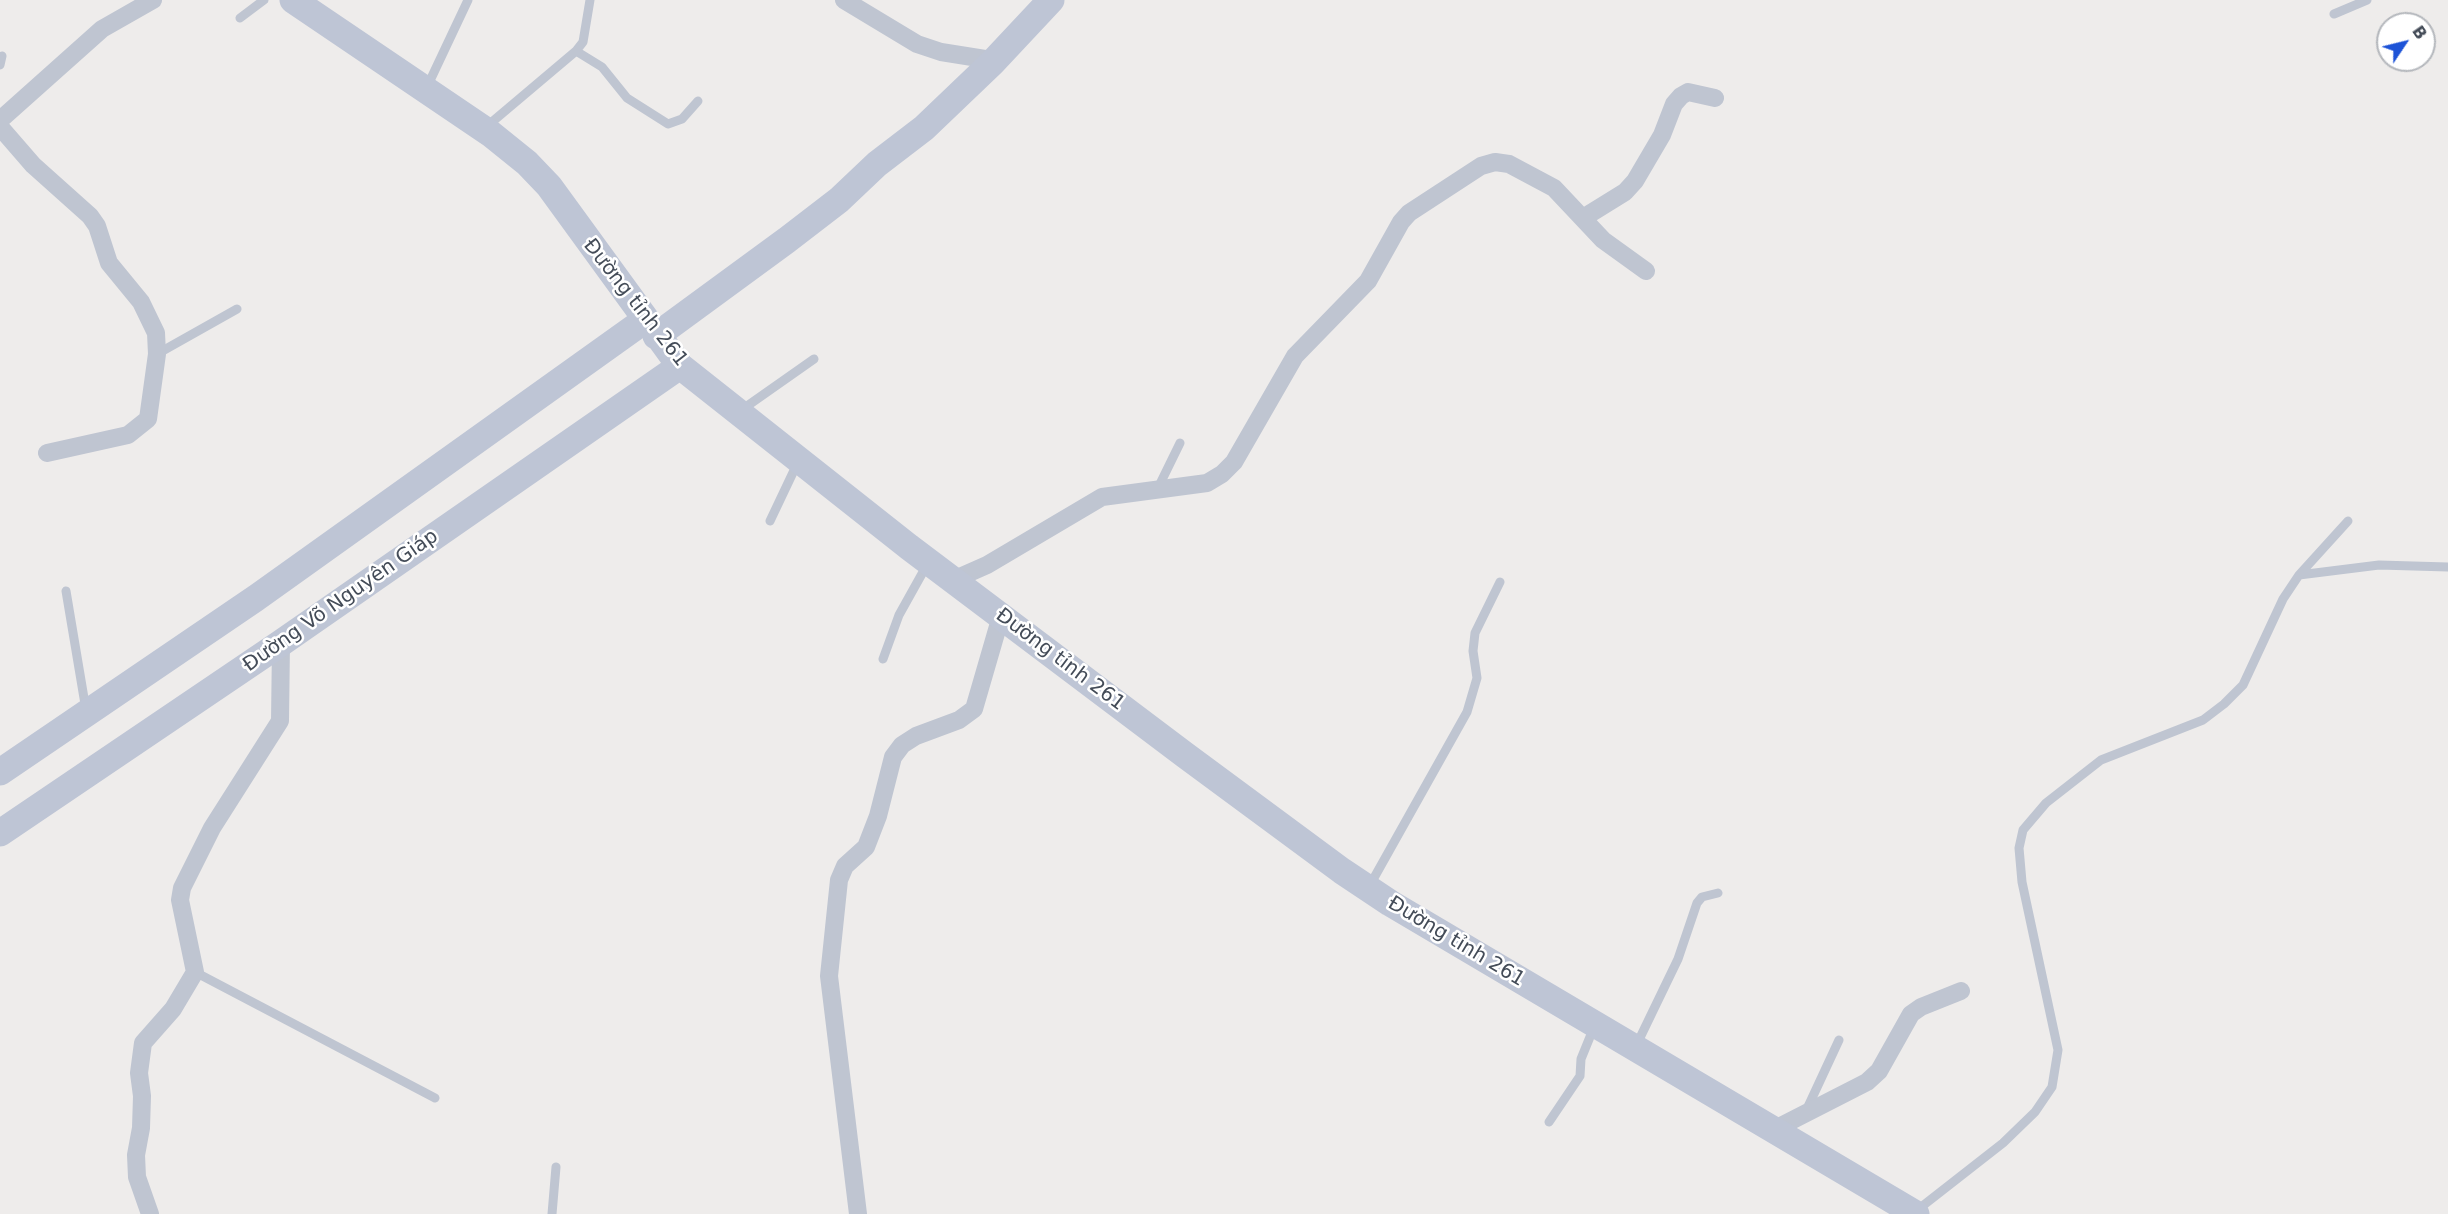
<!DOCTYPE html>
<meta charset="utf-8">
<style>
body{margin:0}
#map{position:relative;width:2448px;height:1214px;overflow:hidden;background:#eeeceb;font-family:"DejaVu Sans",sans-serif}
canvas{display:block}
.north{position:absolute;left:2376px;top:12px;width:60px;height:60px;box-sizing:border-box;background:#fff;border:2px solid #b4b7bc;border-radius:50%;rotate:55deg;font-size:16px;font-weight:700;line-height:24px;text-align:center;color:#444c58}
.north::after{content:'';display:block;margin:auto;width:21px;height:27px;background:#1d53d7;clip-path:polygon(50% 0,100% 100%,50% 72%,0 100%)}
</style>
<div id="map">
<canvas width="2448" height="1214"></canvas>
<div class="north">B</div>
</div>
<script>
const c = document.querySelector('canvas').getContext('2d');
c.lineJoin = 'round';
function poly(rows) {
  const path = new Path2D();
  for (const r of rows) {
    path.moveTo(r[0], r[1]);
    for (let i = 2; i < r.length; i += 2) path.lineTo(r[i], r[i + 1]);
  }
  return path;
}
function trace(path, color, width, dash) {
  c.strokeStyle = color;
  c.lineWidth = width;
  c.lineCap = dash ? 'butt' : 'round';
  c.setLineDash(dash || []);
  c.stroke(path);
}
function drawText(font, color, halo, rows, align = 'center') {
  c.font = font + ' "DejaVu Sans",sans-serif';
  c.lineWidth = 5;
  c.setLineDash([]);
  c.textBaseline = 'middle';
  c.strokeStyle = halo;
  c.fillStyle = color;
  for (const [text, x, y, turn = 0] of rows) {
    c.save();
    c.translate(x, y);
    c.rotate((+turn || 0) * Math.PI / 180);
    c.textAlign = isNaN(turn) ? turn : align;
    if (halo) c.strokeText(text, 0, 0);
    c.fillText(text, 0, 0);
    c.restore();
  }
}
const lane = poly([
 [2334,14,2367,0],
 [240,18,264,0],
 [576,51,602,67,627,98,668,124,682,119,698,101],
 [0,65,2,56],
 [427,87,468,0],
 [486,127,576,51,583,42,590,0],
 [157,354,237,309],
 [740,411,814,359],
 [1158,488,1180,443],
 [770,521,798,462],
 [2299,575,2379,565,2448,567],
 [66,591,86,710],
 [883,659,899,615,928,563],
 [1370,885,1467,712,1477,678,1473,651,1475,633,1500,582],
 [195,972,435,1098],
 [1636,1046,1678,959,1697,903,1702,897,1718,893],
 [1806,1111,1839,1040],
 [1549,1122,1580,1076,1581,1059,1594,1027],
 [1916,1211,2003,1143,2035,1112,2052,1087,2058,1050,2022,882,2019,848,2023,830,2046,803,2101,760,2203,720,2224,704,2243,685,2283,599,2299,575,2348,521],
 [552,1214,556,1167]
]);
const street = poly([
 [844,0,917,44,941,52,985,59,992,63],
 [0,120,102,29,153,0],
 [0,127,33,165,90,216,97,226,109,263,141,302,156,333,157,354,148,419,128,435,47,453],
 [1583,218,1625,192,1635,181,1662,135,1674,104,1681,96,1688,92,1715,98],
 [953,580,987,565,1102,497,1207,483,1222,474,1234,462,1295,356,1368,281,1401,222,1409,213,1481,166,1495,162,1509,164,1554,188,1603,240,1646,271],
 [1775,1129,1867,1082,1879,1071,1911,1014,1921,1007,1961,991],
 [150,1214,137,1177,136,1155,141,1128,142,1096,139,1073,143,1043,173,1009,195,972,180,900,182,888,212,828,280,721,281,643],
 [858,1214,829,976,839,880,845,866,866,847,878,816,893,757,902,745,916,736,959,720,974,709,1001,616]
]);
const secondary = poly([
 [293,0,491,134,527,163,549,186,680,366,909,547,1185,755,1342,871,1390,903,1916,1214],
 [656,336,787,240,839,200,877,164,924,128,992,63,1051,0],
 [0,772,256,598,645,320],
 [0,833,281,643,680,366]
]);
const streetNames = [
 ["Đường tỉnh 261",635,303,52],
 ["Đường Võ Nguyên Giáp",341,601,-35],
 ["Đường tỉnh 261",1060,660,37],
 ["Đường tỉnh 261",1456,942,31]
];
trace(lane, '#bfc5d1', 9);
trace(street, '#bfc5d1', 18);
trace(secondary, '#bec5d5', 27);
drawText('20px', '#444c58', '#fff', streetNames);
</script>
